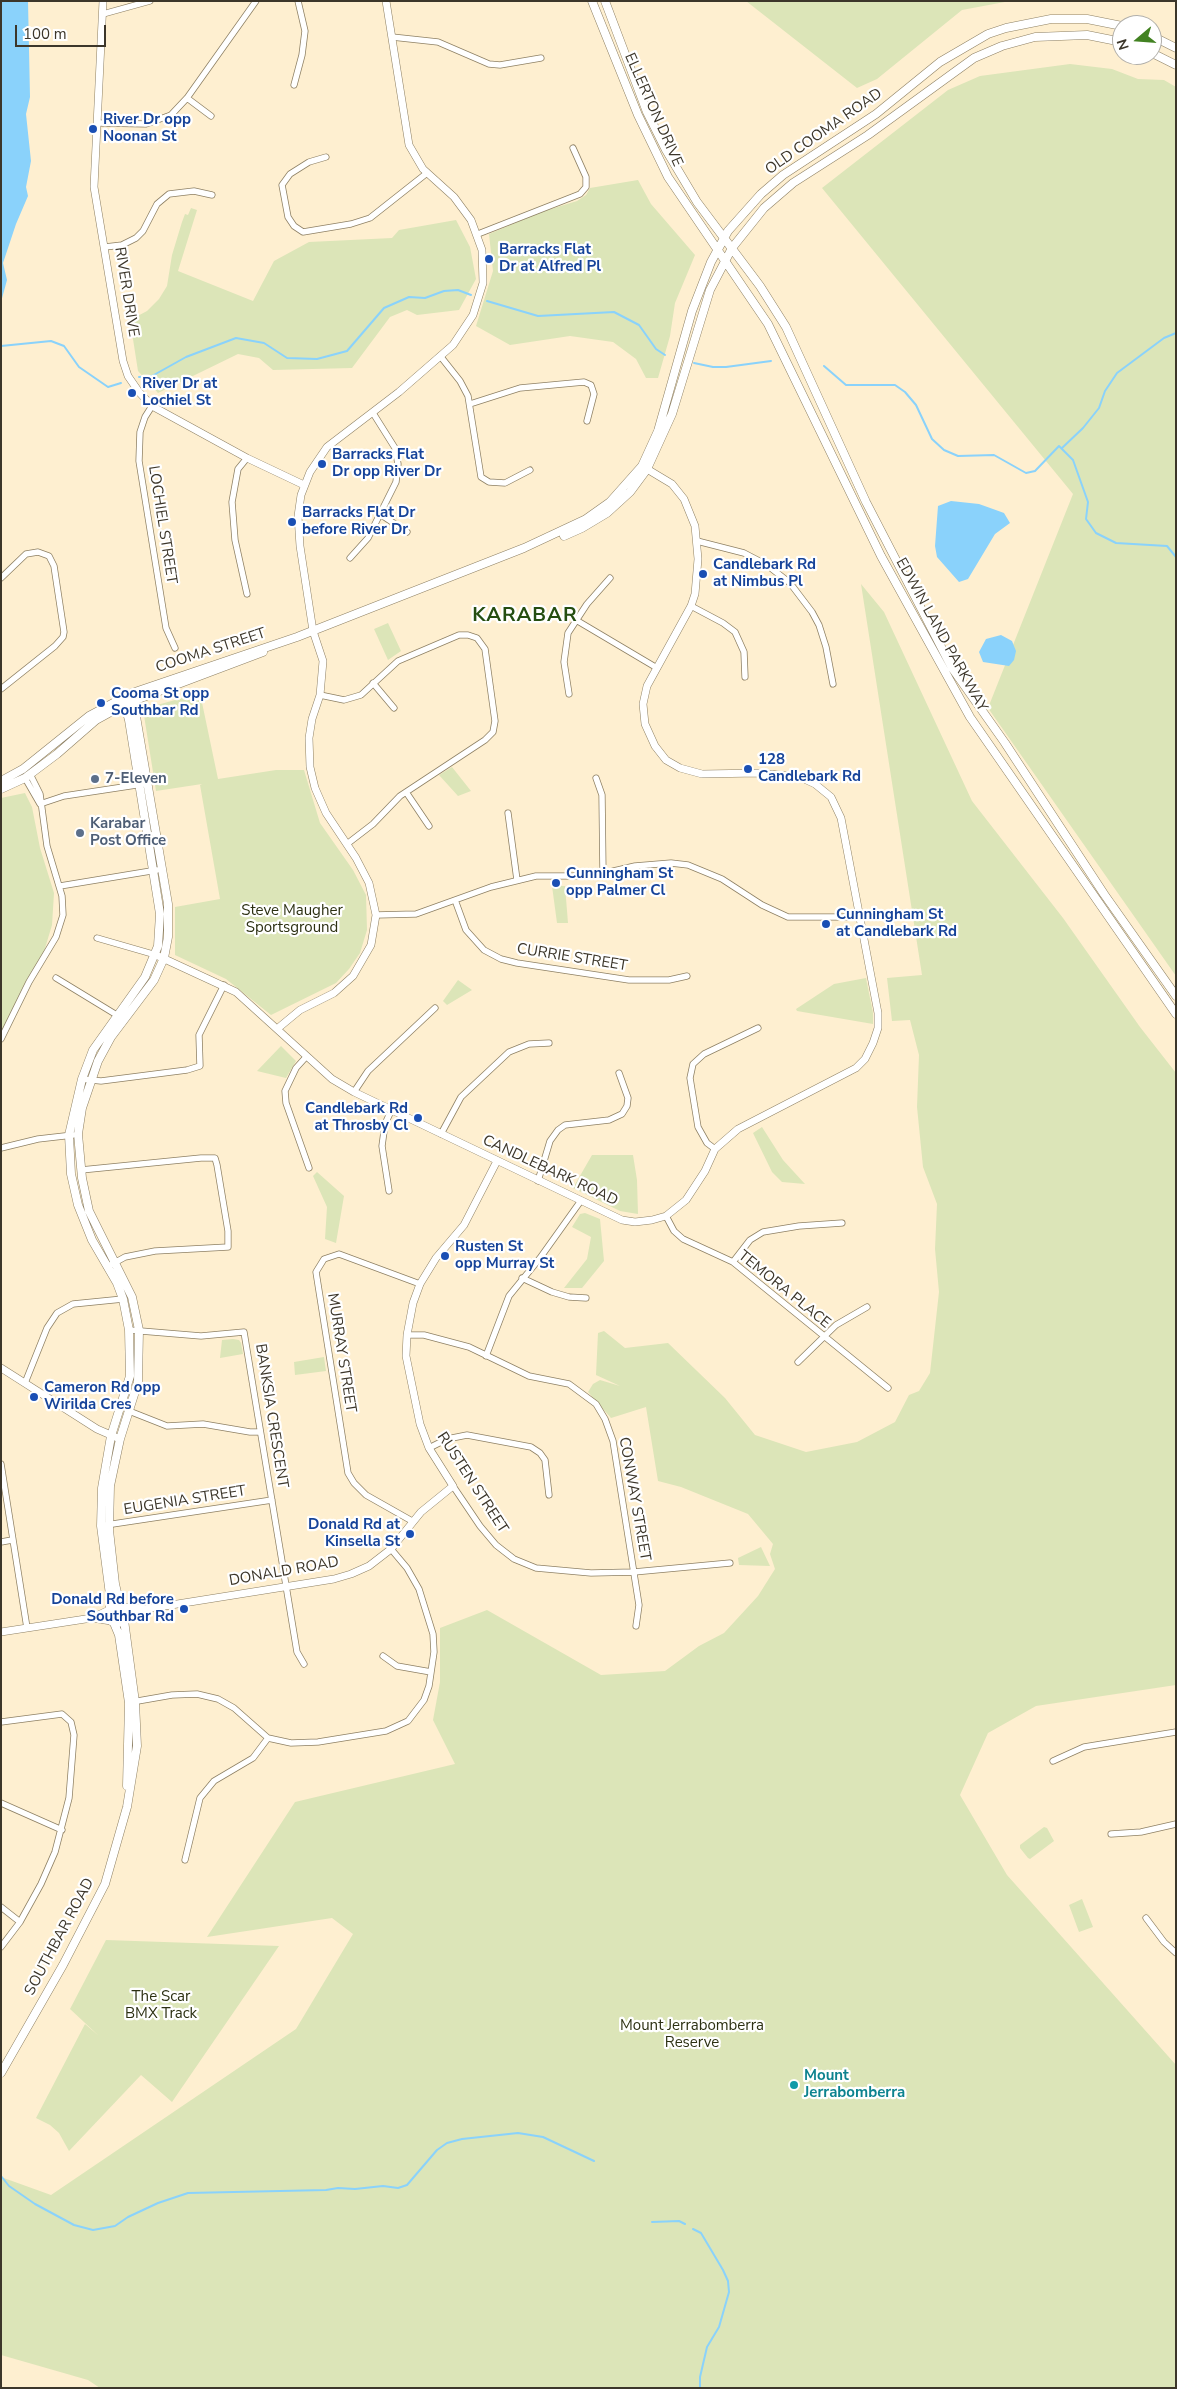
<!DOCTYPE html>
<style>
body{margin:0}
#map{position:relative;width:1177px;height:2389px;overflow:hidden;background:#feefd0;font-family:"Nunito Sans",sans-serif}
canvas{display:block}
.frame{position:absolute;inset:0;border:2px solid #3c362a;pointer-events:none}
.north{position:absolute;left:1112px;top:15px;width:50px;height:50px;box-sizing:border-box;background:#fff;border:1px solid #b1afaa;border-radius:50%;rotate:252deg;font-size:14px;font-weight:700;line-height:20px;text-align:center;color:#3c362a}
.north::after{content:'';display:block;margin:auto;width:18px;height:22px;background:#428222;clip-path:polygon(50% 0,100% 100%,50% 72%,0 100%)}
.scale{position:absolute;left:15px;top:25px;width:91px;height:22px;box-sizing:border-box;border:2px solid #3c362a;border-top:0;padding-left:6px;font-size:15px;line-height:18px;white-space:nowrap;color:#3c362a;-webkit-text-stroke:4px #fff;paint-order:stroke}
</style>
<div id="map">
<canvas width="1177" height="2389"></canvas>
<div class="frame"></div>
<div class="north">N</div>
<div class="scale">100 m</div>
</div>
<script>
const c = document.querySelector('canvas').getContext('2d');
c.lineJoin = 'round';
function fill(path, color) {
  c.fillStyle = color;
  c.fill(path, 'evenodd');
}
function poly(rows) {
  const path = new Path2D();
  for (const r of rows) {
    if (r.length === 3) {
      path.moveTo(r[0] + r[2], r[1]);
      path.arc(r[0], r[1], r[2], 0, 2 * Math.PI);
      continue;
    }
    path.moveTo(r[0], r[1]);
    for (let i = 2; i < r.length; i += 2) path.lineTo(r[i], r[i + 1]);
  }
  return path;
}
function trace(path, color, width, dash) {
  c.strokeStyle = color;
  c.lineWidth = width;
  c.lineCap = dash ? 'butt' : 'round';
  c.setLineDash(dash || []);
  c.stroke(path);
}
function drawText(font, color, halo, rows, align = 'center') {
  c.font = font + ' "Nunito Sans",sans-serif';
  c.lineWidth = 4.5;
  c.setLineDash([]);
  c.textBaseline = 'middle';
  c.strokeStyle = halo;
  c.fillStyle = color;
  for (const [text, x, y, turn = 0] of rows) {
    c.save();
    c.translate(x, y);
    c.rotate((+turn || 0) * Math.PI / 180);
    c.textAlign = isNaN(turn) ? turn : align;
    if (halo) c.strokeText(text, 0, 0);
    c.fillText(text, 0, 0);
    c.restore();
  }
}
const green = poly([
 [746,1,1010,1,962,10,877,79,857,88],
 [1070,64,1112,69,1138,79,1164,80,1176,87,1176,976,988,708,1073,494,822,188,948,90,980,76],
 [638,180,651,204,695,255,675,303,670,336,658,378,646,378,636,359,613,342,570,336,510,345,476,326,493,271,489,234,541,212,577,201,586,195,590,188],
 [191,208,197,210,178,271,253,301,274,261,309,242,392,238,399,230,456,220,470,247,476,279,459,310,417,315,407,310,390,317,352,368,273,370,259,358,238,354,158,393,138,371,130,320,147,311,159,299,167,286,172,255,182,222,185,214,188,215],
 [861,584,884,612,972,801,1063,918,1140,1027,1176,1073,1176,1685,1036,1706,988,1733,960,1795,1007,1875,1176,2065,1176,2388,100,2388,88,2380,1,2355,1,2177,51,2195,296,2029,353,1934,332,1918,207,1937,295,1802,455,1764,433,1720,440,1682,440,1628,487,1610,601,1675,665,1671,699,1646,724,1633,758,1596,775,1569,770,1554,773,1544,748,1514,681,1487,658,1481,646,1407,611,1418,588,1392,593,1384,600,1380,620,1386,596,1375,598,1333,604,1331,625,1348,668,1343,725,1398,755,1435,806,1452,857,1442,895,1422,909,1395,919,1391,930,1373,939,1292,935,1249,937,1204,923,1167,917,1107,919,1055,910,1020,892,1021,887,978,922,975],
 [388,623,401,651,388,660,374,629],
 [200,693,218,779,276,770,304,770,320,823,353,870,366,895,367,930,360,953,349,969,336,983,271,1015,226,979,175,955,175,907,220,899,200,785,202,784,156,791,143,709],
 [452,767,471,791,458,796,439,775],
 [25,793,32,807,40,848,54,893,52,925,40,965,1,1033,1,798],
 [552,886,565,886,568,923,557,923],
 [866,978,873,1013,873,1024,797,1011,796,1009,834,984],
 [458,980,472,990,447,1005,443,1001],
 [281,1046,296,1061,286,1078,257,1071],
 [762,1127,783,1160,805,1184,782,1182,772,1172,753,1133],
 [592,1155,633,1155,637,1180,638,1214,620,1211,573,1188],
 [317,1172,344,1196,336,1243,325,1239,327,1207,313,1176],
 [585,1213,600,1219,604,1261,582,1288,564,1288,587,1259,591,1237,572,1227,580,1214],
 [233,1339,239,1340,241,1343,243,1354,220,1358,222,1340],
 [324,1357,326,1371,295,1375,294,1362],
 [761,1547,770,1566,739,1565,738,1558],
 [1044,1827,1047,1828,1054,1841,1030,1859,1028,1858,1020,1848,1020,1845],
 [1082,1899,1093,1927,1079,1932,1069,1905],
 [106,1940,279,1946,172,2102,141,2075,69,2151,59,2133,50,2125,36,2118,85,2024,99,2036,70,2009]
]);
const water = poly([
 [1,1,28,1,30,97,26,114,31,161,26,187,28,196,16,224,3,263,7,280,1,302],
 [951,501,979,504,993,509,1004,513,1010,523,995,534,968,579,959,582,937,557,935,546,938,506],
 [1001,635,1012,641,1016,651,1014,660,1009,666,983,662,979,652,986,639]
]);
const stream = poly([
 [487,301,538,316,614,312,639,325,656,349,665,355],
 [1,346,51,341,64,346,79,367,108,387,121,383],
 [694,363,713,367,726,367,771,361],
 [824,366,846,385,895,385,905,392,916,405,932,439,944,450,958,456,994,455,1026,473,1035,471,1059,446,1073,460,1088,502,1086,519,1096,533,1116,543,1167,546,1176,557],
 [139,377,152,376,186,357,236,338,264,343,287,358,317,359,347,351,384,308,409,297,425,298,444,291,458,290,471,295],
 [1062,448,1083,428,1099,408,1105,391,1117,373,1164,338,1176,333],
 [1,2176,9,2186,35,2204,74,2225,93,2230,115,2226,128,2217,158,2203,188,2193,326,2190,338,2188,355,2189,383,2186,398,2188,407,2185,437,2150,447,2143,462,2139,518,2133,543,2137,594,2161],
 [652,2222,679,2221,685,2224],
 [693,2229,701,2233,723,2270,728,2281,729,2292,719,2327,707,2347,700,2377,700,2388]
]);
const minor = poly([
 [103,14,150,1],
 [392,37,438,42,489,64,500,65,541,58],
 [294,85,302,55,305,31,298,1],
 [187,98,211,116],
 [98,123,146,124,171,115,187,98,256,1],
 [326,157,309,162,290,174,282,185,288,217,294,226,303,232,351,224,370,218,427,173],
 [478,234,580,194,586,187,586,177,573,148],
 [105,247,122,245,136,238,143,231,157,204,169,194,194,191,212,195],
 [441,357,460,381,468,396,481,477,489,482,505,483,530,470],
 [470,404,520,388,584,382,591,385,594,394,587,421],
 [152,406,145,417,140,432,139,461,166,628,175,648],
 [373,413,395,448,398,464,396,482,380,514,407,532],
 [247,458,238,469,232,502,235,540,247,594],
 [697,541,744,553,767,565,790,583,812,612,819,625,826,647,833,684],
 [350,558,368,538,380,514],
 [1,578,26,554,38,552,49,556,54,566,64,632,63,637,55,646,1,689],
 [691,606,723,623,735,632,744,652,745,677],
 [576,620,657,668],
 [373,683,394,708],
 [569,694,564,662,568,633,587,604,610,578],
 [320,695,344,700,361,695,398,661,459,635,468,635,477,638,485,649,495,721,493,732,485,740,400,796,373,824,347,844],
 [25,778,40,804],
 [596,778,602,795,603,874],
 [406,792,429,826],
 [40,804,64,796,143,784],
 [508,813,517,880],
 [60,886,157,870],
 [455,900,466,930,484,950,501,959,517,963,629,980,669,980,687,976],
 [376,915,416,914,491,887,536,876,592,876,635,866,671,863,688,865,722,879,762,905,788,917,858,917],
 [97,938,156,955],
 [56,978,120,1017],
 [1,1039,29,982,56,937,63,915,62,896,47,846,40,794,30,774],
 [306,1057,296,1068,285,1091,286,1103,309,1168],
 [82,1079,101,1081,187,1070,200,1066,199,1035,224,985],
 [354,1092,368,1071,435,1008],
 [441,1134,461,1097,509,1052,529,1044,549,1043],
 [1,1148,38,1139,73,1135],
 [715,1149,707,1143,698,1127,690,1078,693,1064,704,1054,758,1028],
 [81,1170,201,1158,215,1158,217,1165,228,1231,228,1247,155,1251,125,1257,107,1267],
 [538,1181,550,1141,558,1130,565,1125,609,1120,622,1114,627,1106,628,1098,619,1073],
 [389,1191,382,1146,385,1124,391,1111],
 [666,1216,674,1231,683,1239,733,1262,888,1388],
 [733,1262,750,1240,763,1232,799,1226,842,1223],
 [522,1278,552,1292,569,1297,586,1298],
 [129,1330,201,1336,244,1332,297,1652,304,1664],
 [407,1335,424,1335,469,1347,529,1376,569,1384,596,1404,605,1419,613,1441,639,1605,636,1626],
 [486,1356,509,1296,540,1258,580,1202],
 [798,1362,836,1325,867,1307],
 [25,1383,47,1328,57,1313,73,1304,123,1299],
 [129,1411,167,1426,203,1424,250,1432,260,1432],
 [429,1448,447,1439,467,1435,531,1447,540,1453,545,1460,549,1495],
 [1,1464,27,1628],
 [453,1486,480,1526,496,1545,514,1559,536,1568,591,1573,634,1572,730,1563],
 [412,1521,366,1495,354,1483,348,1473,316,1272,324,1259,339,1254,420,1284],
 [106,1525,272,1500],
 [1,1542,12,1540],
 [383,1656,397,1666,431,1672],
 [132,1702,172,1695,197,1694,218,1699,234,1708,268,1738,291,1743,318,1742,386,1731,408,1721,424,1700,429,1686,434,1652,433,1634,419,1589,407,1568,391,1549],
 [1,1722,62,1714,71,1722,74,1735,69,1798,55,1852,41,1884,20,1922,1,1947],
 [1053,1761,1084,1747,1176,1732],
 [1,1803,62,1830],
 [1111,1834,1141,1832,1176,1824],
 [185,1860,200,1798,214,1781,253,1758,268,1738],
 [1,1907,20,1922],
 [1146,1918,1164,1942,1176,1953]
]);
const tertiary = poly([
 [103,1,94,187,123,361,128,376,139,392,152,406,247,458,304,485],
 [156,955,236,992,332,1079,354,1092,622,1220,635,1222,652,1220,666,1216,686,1200,705,1171,715,1149,738,1129,856,1068,865,1059,873,1043,878,1028,878,1013,841,818,831,797,815,784,800,777,759,773,702,774,680,768,666,760,655,746,645,724,643,704,647,686,691,606,695,594,698,559,695,526,684,499,672,484,642,466],
 [277,1029,300,1010,334,993,353,976,371,945,376,915,369,883,356,858,326,813,315,788,310,767,309,738,312,719,320,695,323,661,313,631,300,546,298,516,301,495,310,472,327,447,399,392,453,345,473,315,483,283,482,250,471,220,454,197,423,169,409,145,386,1],
 [1,1368,97,1429,120,1439],
 [124,1607,146,1609],
 [126,1616,146,1609,334,1579,351,1574,369,1566,391,1549,421,1512,453,1486,429,1448,420,1424,406,1356,407,1335,413,1303,420,1284,436,1258,464,1225,497,1161],
 [92,1618,111,1621],
 [1,1632,92,1618,109,1610]
]);
const secondary = poly([
 [592,1,638,115,668,177,768,324,881,556,970,717,1176,1014],
 [605,1,647,112,666,150,697,202,760,286,786,327,866,502,952,668,1005,743,1104,894,1176,996],
 [1152,36,1176,48],
 [1152,53,1176,65],
 [564,536,582,528,607,513,630,492,647,469,672,414,710,290,732,248,764,208,793,183,868,135,974,58,1002,46,1035,37,1087,35,1122,42],
 [1,781,23,769,89,716,132,693,297,637,524,548,586,519,610,502,642,466,658,431,692,311,711,262,728,231,761,194,783,175,876,114,940,62,988,34,1006,28,1051,19,1087,19,1122,26],
 [1,789,25,778,57,754,96,720,125,704,263,652],
 [117,1614,9],
 [120,1605,115,1584,109,1530,110,1486,120,1439,138,1382,139,1330,132,1297,89,1211,82,1178,78,1134,82,1108,98,1061,111,1037,154,980,164,958,168,937,168,904,132,693],
 [110,1608,110,1595,101,1526,102,1488,111,1436,130,1376,129,1330,123,1299,117,1283,92,1240,78,1205,71,1174,69,1135,82,1079,93,1050,145,977,158,946,160,914,129,720,123,698],
 [114,1623,119,1635,129,1703,127,1786],
 [1,2073,63,1965,105,1884,127,1807,137,1746,135,1702,124,1620]
]);
const markers = [
 [93,129,5,"#1a4fb4"],
 [489,259,5,"#1a4fb4"],
 [132,393,5,"#1a4fb4"],
 [322,464,5,"#1a4fb4"],
 [292,522,5,"#1a4fb4"],
 [703,574,5,"#1a4fb4"],
 [101,703,5,"#1a4fb4"],
 [748,769,5,"#1a4fb4"],
 [95,779,5,"#5c6f8a"],
 [80,833,5,"#5c6f8a"],
 [556,883,5,"#1a4fb4"],
 [826,924,5,"#1a4fb4"],
 [418,1118,5,"#1a4fb4"],
 [445,1256,5,"#1a4fb4"],
 [34,1397,5,"#1a4fb4"],
 [410,1534,5,"#1a4fb4"],
 [184,1609,5,"#1a4fb4"],
 [794,2085,5,"#0f9aa8"]
];
const streetNames = [
 ["ELLERTON DRIVE",653,110,66],
 ["OLD COOMA ROAD",824,132,-35],
 ["RIVER DRIVE",126,292,81],
 ["LOCHIEL STREET",162,525,81],
 ["EDWIN LAND PARKWAY",941,635,61],
 ["COOMA STREET",211,651,-18],
 ["CURRIE STREET",572,958,9],
 ["CANDLEBARK ROAD",550,1171,25],
 ["TEMORA PLACE",784,1290,39],
 ["MURRAY STREET",341,1353,81],
 ["BANKSIA CRESCENT",271,1416,81],
 ["RUSTEN STREET",472,1483,57],
 ["CONWAY STREET",634,1499,80],
 ["EUGENIA STREET",185,1501,-9],
 ["DONALD ROAD",284,1572,-10],
 ["SOUTHBAR ROAD",60,1937,-62]
];
const transitNames = [
 ["River Dr opp",103,120],
 ["Noonan St",103,137],
 ["Barracks Flat",499,250],
 ["Dr at Alfred Pl",499,267],
 ["River Dr at",142,384],
 ["Lochiel St",142,401],
 ["Barracks Flat",332,455],
 ["Dr opp River Dr",332,472],
 ["Barracks Flat Dr",302,513],
 ["before River Dr",302,530],
 ["Candlebark Rd",713,565],
 ["at Nimbus Pl",713,582],
 ["Cooma St opp",111,694],
 ["Southbar Rd",111,711],
 ["128",758,760],
 ["Candlebark Rd",758,777],
 ["Cunningham St",566,874],
 ["opp Palmer Cl",566,891],
 ["Cunningham St",836,915],
 ["at Candlebark Rd",836,932],
 ["Candlebark Rd",408,1109,"right"],
 ["at Throsby Cl",408,1126,"right"],
 ["Rusten St",455,1247],
 ["opp Murray St",455,1264],
 ["Cameron Rd opp",44,1388],
 ["Wirilda Cres",44,1405],
 ["Donald Rd at",400,1525,"right"],
 ["Kinsella St",400,1542,"right"],
 ["Donald Rd before",174,1600,"right"],
 ["Southbar Rd",174,1617,"right"]
];
const serviceNames = [
 ["7-Eleven",105,779],
 ["Karabar",90,824],
 ["Post Office",90,841]
];
const parkNames = [
 ["Steve Maugher",292,911],
 ["Sportsground",292,928],
 ["The Scar",161,1997],
 ["BMX Track",161,2014],
 ["Mount Jerrabomberra",692,2026],
 ["Reserve",692,2043]
];
const cultureNames = [
 ["Mount",804,2076],
 ["Jerrabomberra",804,2093]
];
const districtNames = [
 ["KARABAR",525,616]
];
fill(green, '#dce5b8');
fill(water, '#8ad2fb');
trace(stream, '#8ad2fb', 2);
trace(minor, '#8e8064', 7);
trace(tertiary, '#8e8064', 8);
trace(secondary, '#8e8064', 9);
trace(minor, '#fff', 5.5);
trace(tertiary, '#fff', 7);
trace(secondary, '#fff', 8);
for (const [x, y, r, color] of markers) {
  const dot = new Path2D();
  dot.arc(x, y, r, 0, 2 * Math.PI);
  c.fillStyle = color;
  c.fill(dot);
  trace(dot, '#fff', 2);
}
drawText('15px', '#3c362a', '#fff', streetNames);
drawText('bold 15px', '#164399', '#fff', transitNames, 'left');
drawText('bold 15px', '#4e5e75', '#fff', serviceNames, 'left');
drawText('15px', '#2c3012', '#fff', parkNames);
drawText('bold 15px', '#0d838f', '#fff', cultureNames, 'left');
c.letterSpacing = '1px';
drawText('bold 20px', '#254e11', '#fff', districtNames);
c.letterSpacing = '0px';
</script>
